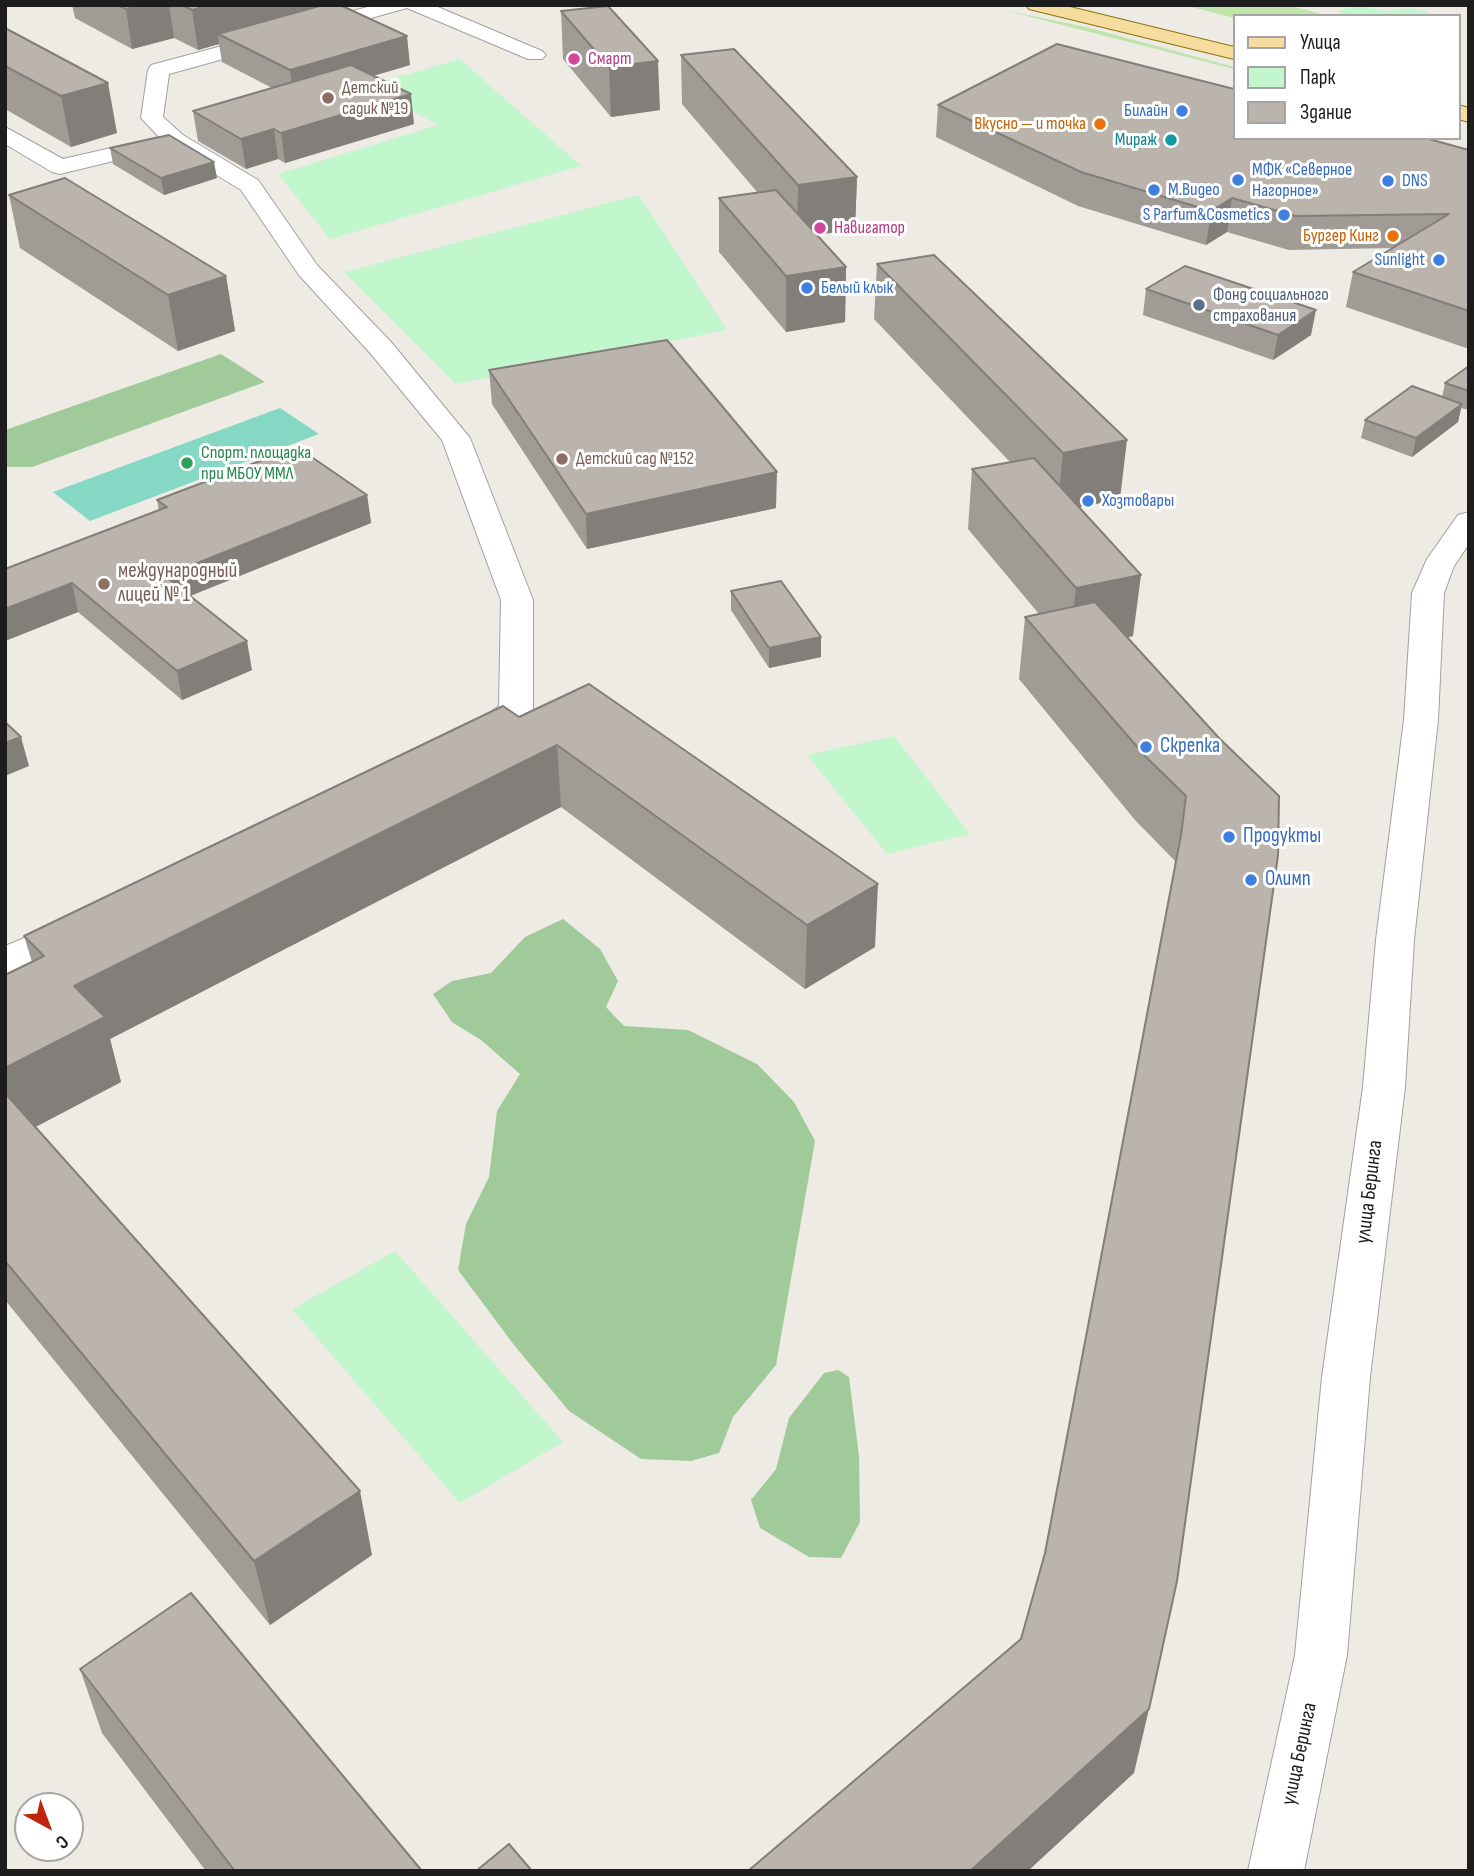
<!DOCTYPE html>
<meta charset="utf-8">
<style>
body{margin:0}
#map{position:relative;width:1474px;height:1876px;overflow:hidden;background:#edebe3;font-family:"Sofia Sans Condensed",sans-serif}
canvas{display:block}
.frame{position:absolute;inset:0;border:7px solid #1d1d1d;pointer-events:none}
.legend{position:absolute;left:1233px;top:14px;width:228px;height:126px;box-sizing:border-box;background:#fff;border:2px solid #a5a5a5;margin:0;padding:9px 12px;list-style:none;font-size:21px;color:#1d1d1d}
.legend li{display:flex;align-items:center;gap:14px;height:35px}
.legend b{width:35px;border:2px solid #a5a5a5}
.north{position:absolute;left:14px;top:1792px;width:70px;height:70px;box-sizing:border-box;background:#fff;border:2px solid #a5a5a5;border-radius:50%;rotate:139deg;font-size:19px;font-weight:700;line-height:28px;text-align:center;color:#1d1d1d}
.north::after{content:'';display:block;margin:auto;width:24px;height:32px;background:#be250b;clip-path:polygon(50% 0,100% 100%,50% 72%,0 100%)}
</style>
<div id="map">
<canvas width="1474" height="1876"></canvas>
<div class="frame"></div>
<ul class="legend">
<li><b style="height:9px;background:#f6dd9f"></b>Улица</li>
<li><b style="height:19px;background:#c2f6cd"></b>Парк</li>
<li><b style="height:19px;background:#bab4ad"></b>Здание</li>
</ul>
<div class="north">С</div>
</div>
<script>
const c = document.querySelector('canvas').getContext('2d');
c.lineJoin = 'round';
function fill(path, color) {
  c.fillStyle = color;
  c.fill(path, 'evenodd');
}
function poly(rows) {
  const path = new Path2D();
  for (const r of rows) {
    path.moveTo(r[0], r[1]);
    for (let i = 2; i < r.length; i += 2) path.lineTo(r[i], r[i + 1]);
  }
  return path;
}
function trace(path, color, width, dash) {
  c.strokeStyle = color;
  c.lineWidth = width;
  c.lineCap = dash ? 'butt' : 'round';
  c.setLineDash(dash || []);
  c.stroke(path);
}
function drawText(font, color, halo, rows, align = 'center') {
  c.font = font + ' "Sofia Sans Condensed",sans-serif';
  c.lineWidth = 6;
  c.setLineDash([]);
  c.textBaseline = 'middle';
  c.strokeStyle = halo;
  c.fillStyle = color;
  for (const [text, x, y, turn = 0] of rows) {
    c.save();
    c.translate(x, y);
    c.rotate((+turn || 0) * Math.PI / 180);
    c.textAlign = isNaN(turn) ? turn : align;
    if (halo) c.strokeText(text, 0, 0);
    c.fillText(text, 0, 0);
    c.restore();
  }
}
const grass = poly([
 [1184,5,1288,5,1329,16,1234,18],
 [1004,10,1090,28,1234,67,1234,69]
]);
const forest = poly([
 [221,354,265,382,32,467,5,467,5,430],
 [563,919,600,949,618,981,606,1007,624,1026,688,1030,757,1064,794,1102,815,1141,776,1365,733,1417,719,1453,691,1461,641,1459,569,1411,514,1345,458,1270,466,1224,489,1177,497,1111,520,1074,481,1040,452,1022,433,994,452,981,491,973,525,937],
 [838,1370,849,1377,859,1456,860,1522,841,1558,809,1557,760,1528,751,1500,776,1469,789,1418,824,1373]
]);
const park = poly([
 [1355,5,1387,11,1410,8,1427,12,1426,16,1352,16,1336,12],
 [460,59,581,166,330,239,278,174,438,125,367,86],
 [639,195,727,330,456,384,344,272],
 [894,736,970,834,887,854,807,755],
 [395,1251,563,1442,460,1503,292,1309]
]);
const pitch = poly([
 [280,408,319,434,90,521,53,492]
]);
const minor = poly([
 [375,5,433,5,542,51,546,55,542,59,528,59,407,8,169,74,163,117,183,135,258,180,317,265,391,342,470,438,533,600,533,710,528,717,483,750,471,753,459,750,454,743,459,736,499,706,501,600,442,440,371,354,299,275,241,190,171,147,60,174,52,172,5,144,5,127,63,159,159,137,141,118,148,70,151,65,375,5],
 [1469,512,1469,544,1454,566,1444,593,1438,720,1414,940,1405,1087,1370,1377,1347,1655,1304,1871,1248,1871,1295,1655,1322,1377,1363,1087,1376,940,1404,720,1412,593,1427,559,1458,515,1469,512],
 [78,916,92,920,97,929,92,938,5,974,5,946,78,916]
]);
const major = poly([
 [1026,5,1062,5,1234,47,1234,59,1029,9,1026,5],
 [1458,105,1469,108,1469,122,1458,119,1458,105]
]);
const wall = poly([
 [72,5,311,5,312,8,410,65,373,76,414,124,285,163,278,159,246,169,198,141,193,111,272,88,222,62,219,44,198,50,174,38,132,49,75,18],
 [561,11,660,110,611,117,563,59],
 [5,28,117,133,71,147,5,109],
 [681,55,857,177,855,229,817,235,846,267,845,322,786,332,719,252,719,198,758,193,682,104],
 [938,105,1469,150,1469,349,1346,307,1353,272,1392,248,1289,250,1227,232,1206,245,1078,206,936,137],
 [110,148,217,178,164,195,113,164],
 [9,195,226,276,235,331,178,351,20,248],
 [877,264,1120,499,1079,507,1133,636,1127,637,1219,738,1134,1773,1021,1639,1045,1553,1173,880,1175,861,1135,820,1019,679,1025,617,1039,614,968,529,972,469,1010,462,874,319],
 [1146,289,1311,335,1273,360,1143,315],
 [1469,366,1469,410,1461,408,1458,422,1412,457,1361,438,1365,420,1442,397,1445,383],
 [489,370,776,508,587,549,492,404],
 [367,495,371,523,190,596,252,670,182,700,78,612,5,641,5,569,159,511,157,500],
 [731,591,821,637,821,657,769,668,731,610],
 [519,717,875,947,805,989,561,807,110,1039,121,1082,35,1127,372,1555,270,1625,5,1300,5,975,32,962,24,936],
 [80,1669,422,1871,206,1871,102,1733]
]);
const shadedWall = poly([
 [142,5,169,5,174,38,132,49,126,9],
 [211,5,311,5,313,19,218,34,219,44,198,50,192,10],
 [407,36,410,65,294,99,290,70],
 [658,61,660,110,611,117,609,67],
 [108,83,117,133,71,147,61,96],
 [411,94,414,124,285,163,281,133],
 [274,129,278,159,246,169,241,139],
 [214,162,217,178,164,195,161,178],
 [857,177,855,229,797,238,798,185],
 [1232,198,1227,232,1206,245,1211,211],
 [846,267,845,322,786,332,786,276],
 [226,276,235,331,178,351,168,295],
 [1316,310,1311,335,1273,360,1278,335],
 [1462,404,1458,422,1412,457,1416,438],
 [1127,440,1120,499,1057,512,1063,453],
 [777,472,776,508,587,549,586,514],
 [367,495,371,523,170,604,165,576],
 [1141,575,1133,636,1069,650,1076,588],
 [72,583,78,612,5,641,5,609],
 [821,637,821,657,769,668,769,648],
 [247,641,252,670,182,700,177,671],
 [21,737,29,766,5,776,5,743],
 [557,745,561,807,110,1039,121,1082,9,1141,5,1127,5,1068,74,986],
 [878,884,875,947,805,989,807,925],
 [360,1491,372,1555,270,1625,254,1561],
 [1149,1709,1134,1773,1028,1871,970,1871]
]);
const building = poly([
 [117,5,142,5,126,9,117,5],
 [182,5,211,5,192,10,182,5],
 [323,5,340,5,407,36,290,70,218,34,323,5],
 [608,6,658,61,609,67,561,11,608,6],
 [5,28,108,83,61,96,5,66,5,28],
 [1057,44,1234,89,1234,138,1425,138,1469,150,1469,311,1353,272,1449,214,1295,216,1232,198,1211,211,1081,172,938,105,1057,44],
 [734,49,857,177,798,185,681,55,734,49],
 [351,65,411,94,281,133,274,129,241,139,193,111,351,65],
 [169,135,214,162,161,178,110,148,169,135],
 [65,178,226,276,168,295,9,195,65,178],
 [776,190,846,267,786,276,719,198,776,190],
 [934,255,1127,440,1063,453,877,264,934,255],
 [1185,266,1316,310,1278,335,1146,289,1185,266],
 [667,340,777,472,586,514,489,370,667,340],
 [1469,366,1469,391,1445,383,1469,366],
 [1412,386,1462,404,1416,438,1365,420,1412,386],
 [297,447,367,495,165,576,247,641,177,671,72,583,5,609,5,569,167,507,157,500,297,447],
 [1034,458,1141,575,1076,588,972,469,1034,458],
 [781,581,821,637,769,648,731,591,781,581],
 [1095,602,1219,738,1279,796,1278,855,1177,1581,1149,1709,970,1871,748,1871,1021,1639,1045,1553,1181,835,1186,796,1145,756,1025,617,1095,602],
 [589,684,878,884,807,925,557,745,74,986,105,1017,5,1068,5,975,44,956,24,936,503,706,519,717,589,684],
 [5,722,21,737,5,743,5,722],
 [5,1093,360,1491,254,1561,5,1261,5,1093],
 [191,1593,422,1871,235,1871,80,1669,191,1593],
 [509,1844,532,1871,476,1871,509,1844]
]);
const markers = [
 [574,59,7,"#d1479c"],
 [328,98,7,"#8d6e63"],
 [1182,111,7,"#3f7fe0"],
 [1100,124,7,"#e8710a"],
 [1171,140,7,"#0f9aa8"],
 [1238,180,7,"#3f7fe0"],
 [1388,181,7,"#3f7fe0"],
 [1154,190,7,"#3f7fe0"],
 [1284,215,7,"#3f7fe0"],
 [820,228,7,"#d1479c"],
 [1393,236,7,"#e8710a"],
 [1439,260,7,"#3f7fe0"],
 [807,288,7,"#3f7fe0"],
 [1199,305,7,"#5c6f8a"],
 [562,459,7,"#8d6e63"],
 [187,463,7,"#2e9e5b"],
 [1088,501,7,"#3f7fe0"],
 [104,584,7,"#8d6e63"],
 [1146,747,7,"#3f7fe0"],
 [1229,837,7,"#3f7fe0"],
 [1251,880,7,"#3f7fe0"]
];
const farHotelnames = [
 ["Смарт",588,59],
 ["Навигатор",834,228]
];
const farEducationnames = [
 ["Детский",342,88],
 ["садик №19",342,109],
 ["Детский сад №152",576,459]
];
const farShopnames = [
 ["Билайн",1168,111,"right"],
 ["МФК «Северное",1252,170],
 ["Нагорное»",1252,191],
 ["DNS",1402,181],
 ["М.Видео",1168,190],
 ["S Parfum&Cosmetics",1270,215,"right"],
 ["Sunlight",1425,260,"right"],
 ["Белый клык",821,288],
 ["Хозтовары",1102,501]
];
const farFoodnames = [
 ["Вкусно — и точка",1086,124],
 ["Бургер Кинг",1379,236]
];
const farCulturenames = [
 ["Мираж",1157,140]
];
const farServicenames = [
 ["Фонд социального",1213,295],
 ["страхования",1213,316]
];
const farLeisurenames = [
 ["Спорт. площадка",201,453],
 ["при МБОУ ММЛ",201,474]
];
const educationNames = [
 ["международный",118,572],
 ["лицей № 1",118,596]
];
const shopNames = [
 ["Скрепка",1160,747],
 ["Продукты",1243,837],
 ["Олимп",1265,880]
];
const streetNames = [
 ["улица Беринга",1370,1192,-83],
 ["улица Беринга",1300,1754,-78]
];
fill(grass, '#bfe5ab');
fill(forest, '#a1ca9a');
fill(park, '#c2f6cd');
fill(pitch, '#85d8c4');
trace(minor, '#a1a1a1', 2);
trace(major, '#8d7409', 2);
fill(minor, '#fff');
fill(major, '#f6dd9f');
fill(wall, '#a09b95');
fill(shadedWall, '#827e79');
fill(building, '#bab4ad');
trace(building, '#827e79', 2);
for (const [x, y, r, color] of markers) {
  const dot = new Path2D();
  dot.arc(x, y, r, 0, 2 * Math.PI);
  c.fillStyle = color;
  c.fill(dot);
  trace(dot, '#fff', 2.5);
}
drawText('18px', '#b23c85', '#fff', farHotelnames, 'left');
drawText('18px', '#785e54', '#fff', farEducationnames, 'left');
drawText('18px', '#366cbe', '#fff', farShopnames, 'left');
drawText('18px', '#c56008', '#fff', farFoodnames, 'right');
drawText('18px', '#0d838f', '#fff', farCulturenames, 'right');
drawText('18px', '#4e5e75', '#fff', farServicenames, 'left');
drawText('18px', '#27864d', '#fff', farLeisurenames, 'left');
drawText('21px', '#785e54', '#fff', educationNames, 'left');
drawText('21px', '#366cbe', '#fff', shopNames, 'left');
drawText('21px', '#1d1d1d', '#fff', streetNames);
</script>
